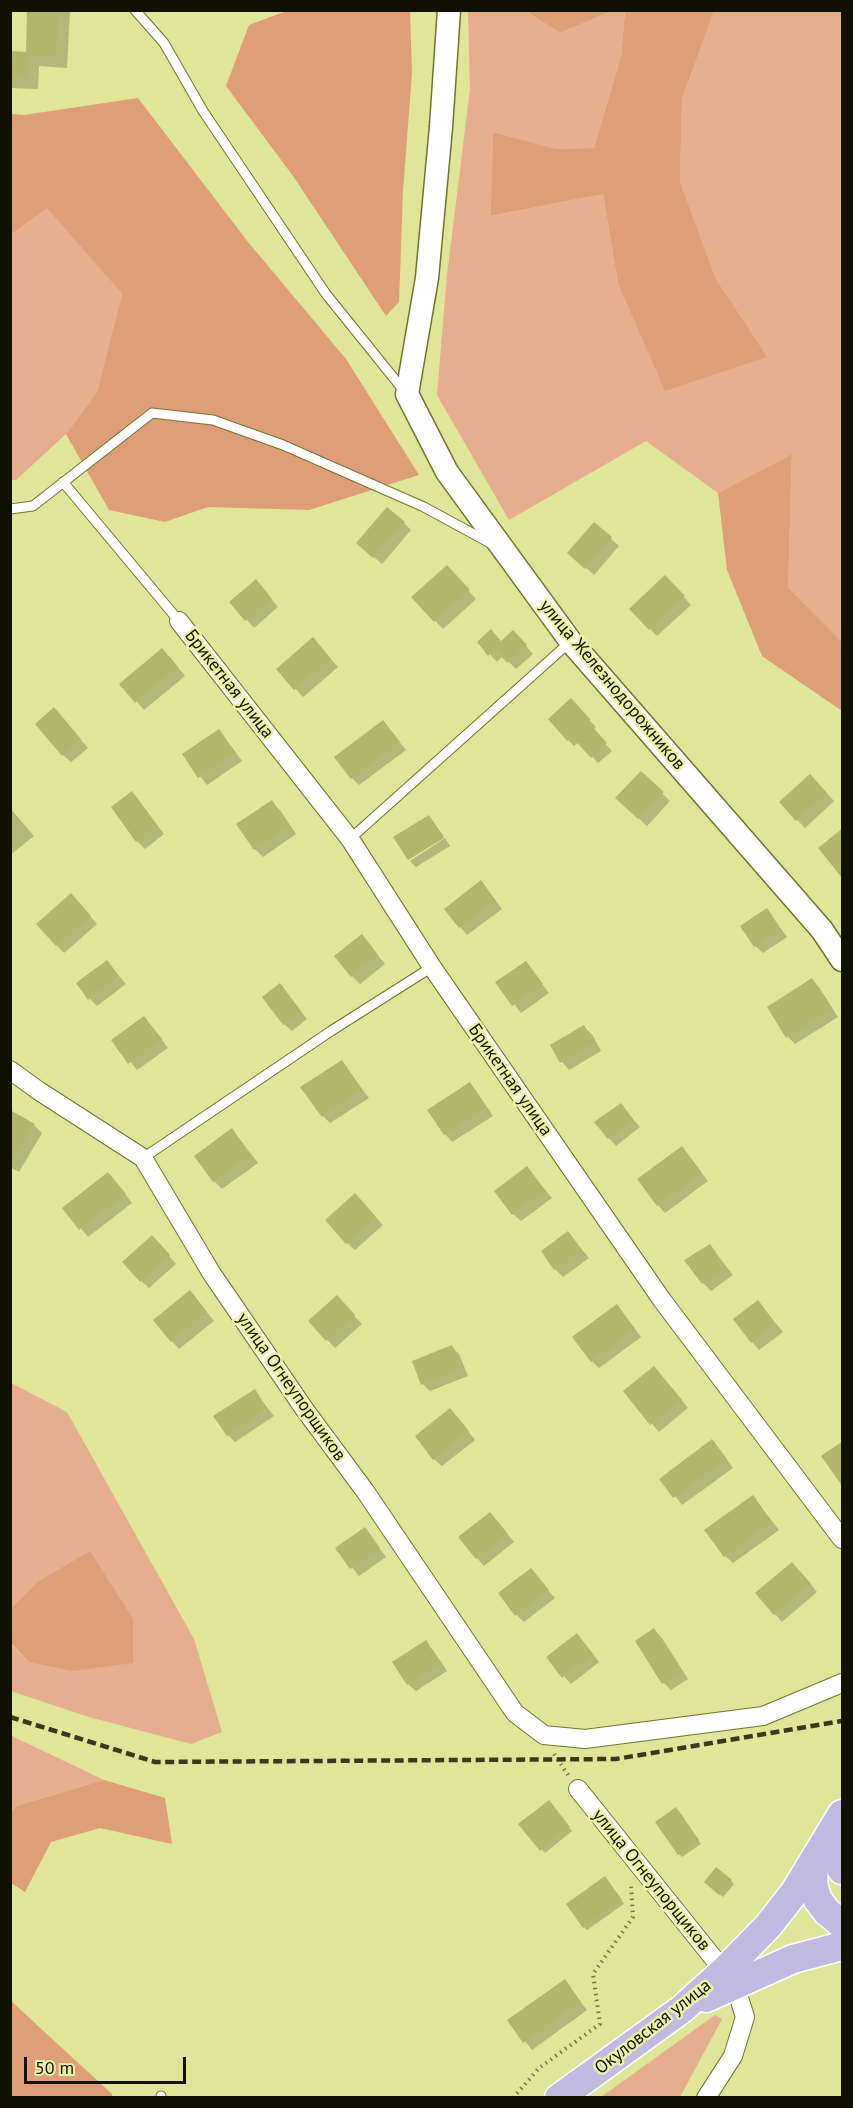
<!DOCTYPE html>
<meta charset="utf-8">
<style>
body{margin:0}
#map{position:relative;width:853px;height:2108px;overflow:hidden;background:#dfe599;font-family:"PT Sans",sans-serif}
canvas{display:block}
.frame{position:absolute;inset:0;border:12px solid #110;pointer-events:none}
.scale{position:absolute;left:24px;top:2057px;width:162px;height:27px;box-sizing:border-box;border:3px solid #110;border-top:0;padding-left:8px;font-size:18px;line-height:21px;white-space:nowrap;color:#110;-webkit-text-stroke:4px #ecf2a6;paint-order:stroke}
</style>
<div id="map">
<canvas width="853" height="2108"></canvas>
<div class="frame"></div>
<div class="scale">50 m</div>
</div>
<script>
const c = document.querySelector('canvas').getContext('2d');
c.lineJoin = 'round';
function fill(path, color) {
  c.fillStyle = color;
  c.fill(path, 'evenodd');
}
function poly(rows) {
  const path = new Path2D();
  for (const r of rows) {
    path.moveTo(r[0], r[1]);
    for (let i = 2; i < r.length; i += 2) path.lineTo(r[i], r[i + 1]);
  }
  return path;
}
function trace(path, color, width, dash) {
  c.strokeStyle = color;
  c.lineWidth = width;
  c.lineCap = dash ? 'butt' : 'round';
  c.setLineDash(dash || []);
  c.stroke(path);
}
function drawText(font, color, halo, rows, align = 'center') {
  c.font = font + ' "PT Sans",sans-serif';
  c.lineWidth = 5;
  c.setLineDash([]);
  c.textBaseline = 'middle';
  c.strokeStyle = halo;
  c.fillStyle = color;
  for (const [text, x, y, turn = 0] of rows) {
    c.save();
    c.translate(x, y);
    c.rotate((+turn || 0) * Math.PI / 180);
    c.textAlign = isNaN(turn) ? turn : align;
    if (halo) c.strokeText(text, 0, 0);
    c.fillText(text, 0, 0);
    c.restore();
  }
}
const green = poly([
 [468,11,526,11,560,33,612,11,625,11,621,56,594,148,557,149,493,132,492,216,603,194,618,283,766,357,716,279,680,182,682,99,714,11,842,11,842,642,788,587,792,454,718,493,646,441,509,520,437,395,447,275,470,89],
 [47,207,122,294,97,392,66,434,16,480,10,480,10,234],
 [11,1383,67,1412,194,1639,222,1732,191,1744,89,1717,11,1691,10,1643,29,1662,36,1583,11,1608],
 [11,1735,16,1738,104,1780,16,1806,11,1813],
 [715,2015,722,2019,680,2097,601,2097]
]);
const forest = poly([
 [289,10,410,11,412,73,403,191,399,302,386,316,293,176,226,86,249,25],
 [526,11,612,11,560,33],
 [625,11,714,11,682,99,680,182,716,279,767,357,665,391,618,283,603,194,491,216,493,132,557,149,594,148,621,56],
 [138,98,248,242,346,359,419,475,309,510,208,507,165,522,109,510,66,434,97,392,122,294,47,208,11,234,10,114,24,115],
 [792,454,788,587,842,642,842,711,762,656,727,570,718,493],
 [90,1551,133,1619,133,1663,73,1671,29,1662,11,1643,11,1608,36,1583],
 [104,1780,165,1798,172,1844,100,1828,51,1842,25,1892,11,1883,11,1813,16,1806],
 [11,2001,112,2094,112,2097,11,2097]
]);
const shadow = poly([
 [29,10,70,10,67,68,39,66,38,89,10,88,10,53,27,53],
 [404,523,411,530,382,564,366,550],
 [594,524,619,546,594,575,577,560],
 [454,574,476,599,443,629,413,597],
 [665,577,691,605,657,636,631,609],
 [263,589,278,607,254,628,231,602],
 [521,640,533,654,516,669,503,656,497,662,479,643],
 [320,647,338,667,303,697,278,669],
 [170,657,185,676,144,710,121,684],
 [577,707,596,727,593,730,612,751,598,763,579,742,574,746,568,740],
 [61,717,88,748,71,762,63,755],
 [383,722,406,750,359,785,352,778],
 [219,730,242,761,207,785,184,754],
 [641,773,670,801,647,826,617,798],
 [818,784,834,801,805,828,781,803],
 [132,793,164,834,145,849,137,841],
 [272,802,280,810,296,834,263,857,255,849,238,824],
 [10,808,34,836,10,855],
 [429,817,444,836,408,858],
 [445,838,450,846,416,867,410,861],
 [481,882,502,909,467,935,446,909],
 [79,903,97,924,64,953,38,924],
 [767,910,787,937,763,953,755,946],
 [369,944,385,964,360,984,352,976],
 [107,962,126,984,97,1006,90,999],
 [526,963,549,993,521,1013,498,983],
 [812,980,819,987,838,1017,795,1044,788,1037],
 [280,985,307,1019,292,1031,284,1024],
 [144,1017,168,1048,137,1070,113,1040],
 [584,1027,592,1034,601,1051,569,1070,562,1062,552,1045],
 [341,1062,369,1098,330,1123,323,1116],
 [469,1084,477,1092,493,1116,452,1142,445,1134],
 [620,1105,640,1127,616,1146,609,1138],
 [10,1120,34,1125,42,1133,19,1172,10,1167],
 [232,1130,258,1163,222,1189,214,1181],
 [681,1148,708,1181,665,1213,658,1205],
 [527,1168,552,1198,521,1221,513,1214],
 [116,1182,132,1203,88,1237,64,1208],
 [362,1202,383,1225,355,1250,347,1243],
 [568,1233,589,1258,563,1277,555,1269],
 [159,1245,176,1264,149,1288,141,1281],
 [710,1246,733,1275,711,1291,703,1283],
 [197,1300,214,1321,179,1349,172,1341],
 [758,1302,783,1332,759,1350,752,1342],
 [344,1305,362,1324,335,1348,310,1322],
 [617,1306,641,1337,599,1368,592,1361],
 [451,1346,459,1354,468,1376,430,1391,423,1384],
 [661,1376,688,1408,659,1432,625,1391],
 [254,1391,274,1416,235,1442,228,1435],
 [458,1418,475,1440,442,1466,434,1459],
 [719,1449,733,1468,682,1505,661,1479],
 [753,1497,779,1530,733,1563,725,1556],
 [497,1521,514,1542,484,1566,477,1558],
 [365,1529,386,1557,359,1576,337,1549],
 [531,1570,555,1598,524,1622,517,1615],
 [800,1571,817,1592,782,1622,775,1614],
 [654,1630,662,1638,688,1679,671,1690,664,1683],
 [425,1642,433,1650,447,1671,416,1691,408,1684],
 [584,1643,599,1662,571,1684,548,1658],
 [552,1805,572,1831,545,1853,521,1824],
 [679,1813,701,1844,682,1857,679,1854],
 [731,1881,734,1884,723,1897,709,1886],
 [608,1882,624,1904,587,1930,584,1927],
 [564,1981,587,2010,532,2050,509,2021]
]);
const building = poly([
 [27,10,59,10,56,57,28,56,27,78,10,77,10,51,26,52],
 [387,507,405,522,373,558,356,543],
 [594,522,612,537,585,569,567,553],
 [447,565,470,590,434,622,411,597],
 [665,575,685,596,649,630,629,609],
 [256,579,272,599,245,621,229,602],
 [491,629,501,641,513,630,527,645,507,663,495,649,488,656,477,642],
 [313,637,331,659,294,690,276,669],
 [162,648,178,667,135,703,119,684],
 [571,698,591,720,588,722,607,743,591,758,572,737,567,741,548,719],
 [54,707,81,739,62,756,35,724],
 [383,720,400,742,351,779,334,757],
 [219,729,236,753,198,778,182,754],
 [641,771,664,792,638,819,615,798],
 [810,774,827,793,796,821,779,802],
 [132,791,158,826,136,842,111,807],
 [272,800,290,826,254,850,236,824],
 [429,815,444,838,408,860,393,837],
 [843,828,843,879,818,848],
 [481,880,496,901,459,928,444,909],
 [71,893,91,916,56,946,36,924],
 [767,908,781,929,754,947,740,926],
 [362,934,378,955,351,977,334,956],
 [107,960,119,976,88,1000,76,983],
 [526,961,543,984,512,1006,495,982],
 [812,978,832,1009,786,1038,767,1007],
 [280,983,301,1011,283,1025,262,997],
 [144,1016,162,1039,128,1064,111,1040],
 [584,1025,594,1043,560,1063,550,1045],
 [342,1060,362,1089,322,1117,300,1087],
 [470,1082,486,1107,444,1135,427,1110],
 [621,1103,633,1119,608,1139,594,1122],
 [10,1110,35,1124,10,1166],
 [232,1128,251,1155,213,1182,194,1156],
 [682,1146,702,1173,657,1206,637,1179],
 [527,1166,545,1190,512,1215,494,1191],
 [108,1172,126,1194,79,1230,62,1208],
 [355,1193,376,1217,346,1244,325,1220],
 [568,1231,582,1250,554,1270,541,1251],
 [152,1235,170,1255,140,1282,122,1262],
 [710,1244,726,1267,702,1284,684,1260],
 [190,1290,207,1312,171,1342,153,1320],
 [337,1295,355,1315,326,1341,308,1321],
 [758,1300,776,1324,751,1343,733,1319],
 [617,1304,635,1329,591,1362,572,1337],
 [452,1345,461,1369,421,1385,412,1361],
 [654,1366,682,1400,650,1425,623,1391],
 [255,1389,267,1408,227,1436,213,1416],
 [450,1408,469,1431,433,1460,415,1436],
 [712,1439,727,1459,673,1498,659,1479],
 [843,1441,843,1487,821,1456],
 [753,1495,772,1522,724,1557,704,1530],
 [490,1512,508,1534,476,1559,458,1537],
 [365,1527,380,1548,350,1569,335,1548],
 [792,1562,811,1584,774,1615,755,1593],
 [531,1568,549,1590,515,1616,498,1593],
 [654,1628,682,1671,662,1684,635,1641],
 [577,1633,593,1654,562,1678,546,1657],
 [426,1640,440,1663,407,1685,392,1662],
 [549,1800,570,1827,540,1851,518,1824],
 [676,1807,699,1840,678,1855,655,1822],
 [716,1867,732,1880,719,1895,704,1882],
 [605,1876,622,1900,583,1928,566,1904],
 [565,1979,581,2002,523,2043,507,2020]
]);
const path = poly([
 [554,1754,568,1775],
 [513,2098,539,2068,600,2024,593,1974,633,1917,631,1886]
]);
const service = poly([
 [135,10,164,43,203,111,326,294,405,392],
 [63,482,179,621],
 [10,509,33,506,152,413,213,420,283,445,424,507,492,544],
 [350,839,570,642],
 [143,1158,331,1031,432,967],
 [161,2096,161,2098]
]);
const minor = poly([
 [179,621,350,839,432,967,662,1300,842,1539],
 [10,1070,39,1091,143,1158,212,1274,305,1410,365,1491,515,1713,544,1735,585,1739,763,1716,842,1683],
 [578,1789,735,1985,745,2017,733,2056,706,2098]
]);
const tertiary = poly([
 [449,10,441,127,427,278,407,394,447,472,571,642,822,930,842,960]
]);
const primary = poly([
 [841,1820,837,1849,840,1866,842,1870],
 [817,1856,813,1876,814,1888,818,1900,827,1912,842,1924],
 [706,1998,793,1959,842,1946],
 [559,2098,682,2009,725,1970,768,1926,794,1893,842,1814]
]);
const rail = poly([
 [10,1717,155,1762,616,1759,842,1721]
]);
const streetNames = [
 ["Брикетная улица",229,684,52],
 ["улица Железнодорожников",612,685,50],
 ["Брикетная улица",510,1080,55],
 ["улица Огнеупорщиков",291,1387,55],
 ["улица Огнеупорщиков",651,1880,51],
 ["Окуловская улица",653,2027,-38]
];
fill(green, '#e5ae8e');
fill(forest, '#de9e78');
fill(shadow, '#0003');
fill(building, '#b2b66d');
trace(service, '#71742a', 11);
trace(minor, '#71742a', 20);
trace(tertiary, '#71742a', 25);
trace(primary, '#fff', 31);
trace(path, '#727548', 4, [1.5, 4.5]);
trace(service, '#fff', 9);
trace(minor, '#fff', 18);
trace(tertiary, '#fff', 22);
trace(primary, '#c1bbe2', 28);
trace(rail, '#393a1d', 4.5, [9, 4.5]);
drawText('18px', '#110', '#ecf2a6', streetNames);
</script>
